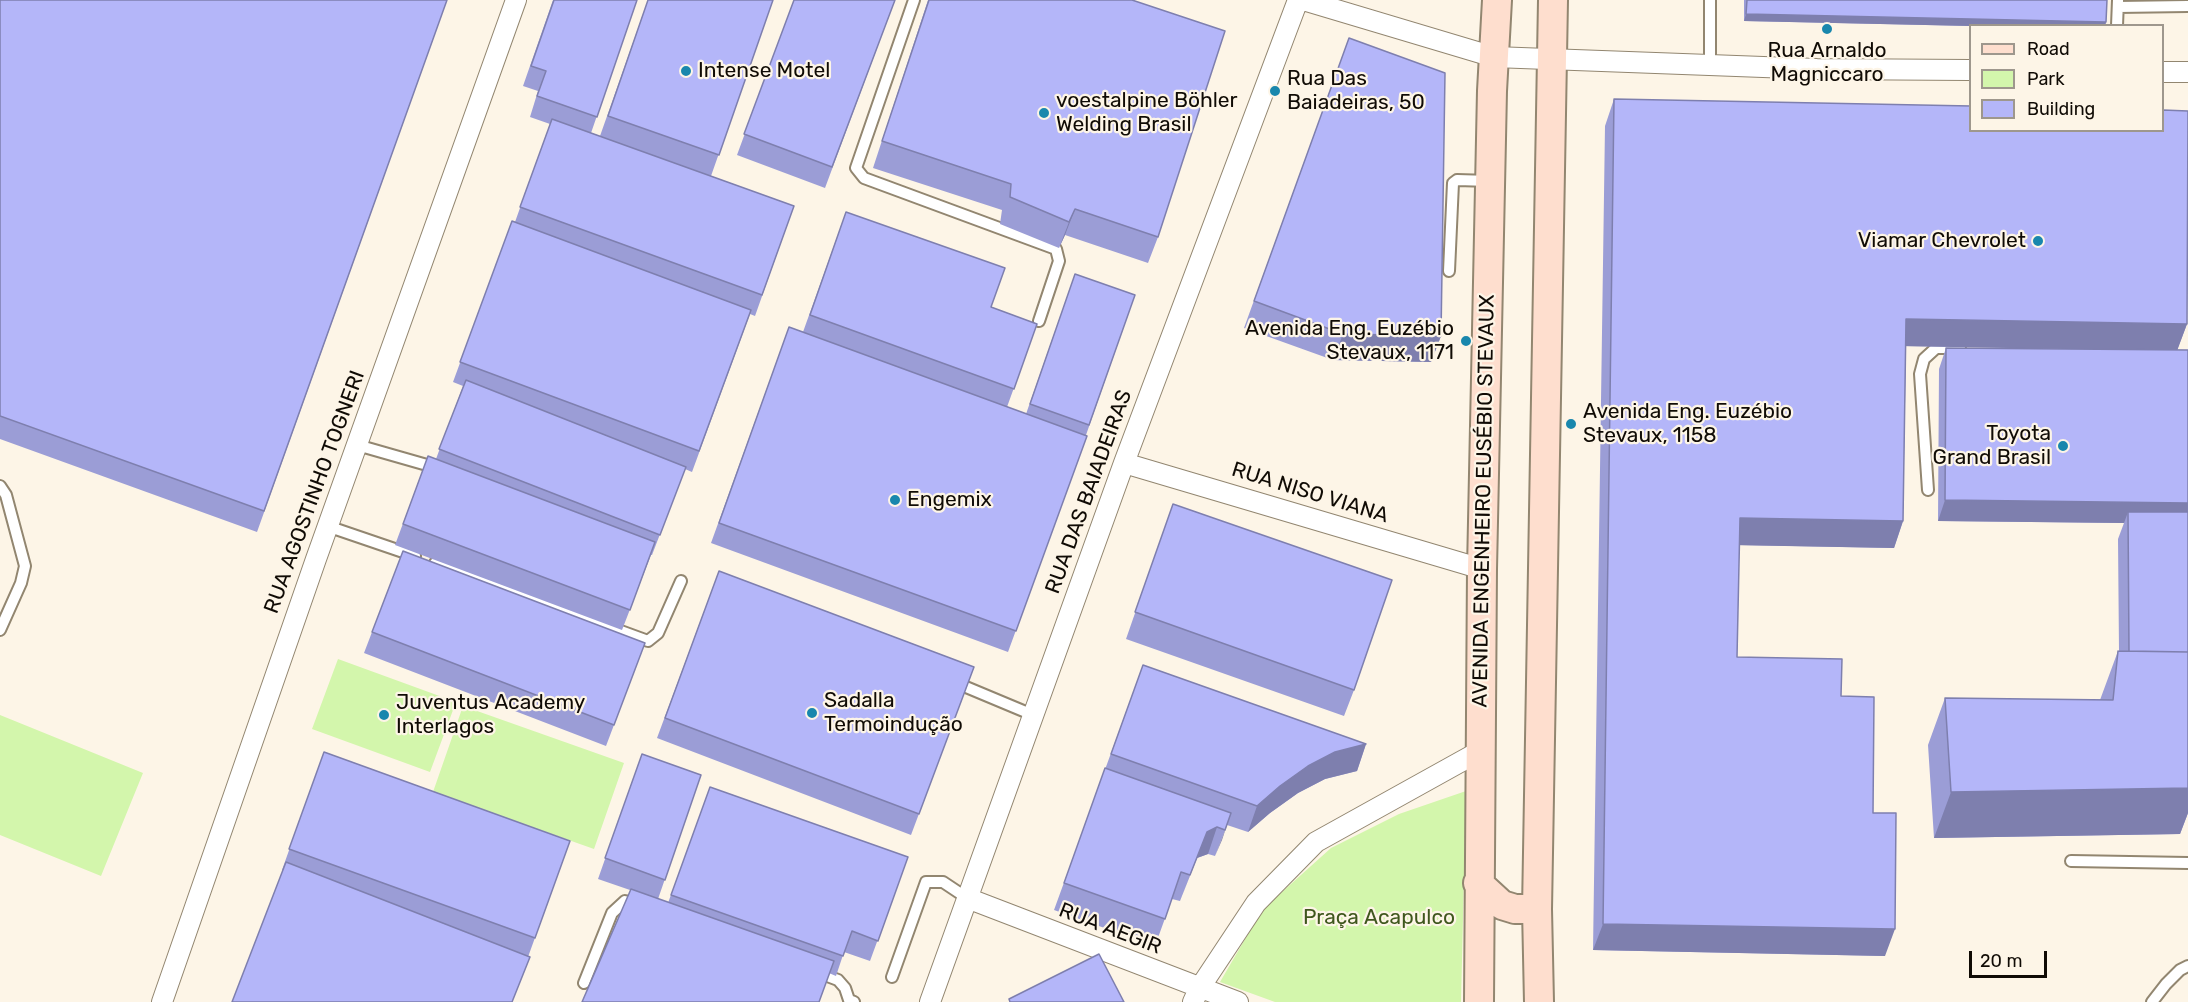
<!DOCTYPE html>
<meta charset="utf-8">
<style>
body{margin:0}
#map{position:relative;width:2188px;height:1002px;overflow:hidden;background:#fdf5e7;font-family:Rubik,sans-serif}
canvas{display:block}
.legend{position:absolute;left:1969px;top:24px;width:195px;height:108px;box-sizing:border-box;background:#fdf5e7;border:2px solid #9e978d;margin:0;padding:8px 10px;list-style:none;font-size:18px;color:#100b05}
.legend li{display:flex;align-items:center;gap:12px;height:30px}
.legend b{width:30px;border:2px solid #9e978d}
.scale{position:absolute;left:1969px;top:951px;width:78px;height:27px;box-sizing:border-box;border:3px solid #100b05;border-top:0;padding-left:8px;font-size:18px;line-height:21px;white-space:nowrap;color:#100b05;-webkit-text-stroke:4px #fdf5e7;paint-order:stroke}
</style>
<div id="map">
<canvas width="2188" height="1002"></canvas>
<ul class="legend">
<li><b style="height:8px;background:#fedece"></b>Road</li>
<li><b style="height:16px;background:#d3f6ac"></b>Park</li>
<li><b style="height:16px;background:#b4b6f9"></b>Building</li>
</ul>
<div class="scale">20 m</div>
</div>
<script>
const c = document.querySelector('canvas').getContext('2d');
c.lineJoin = 'round';
function fill(path, color) {
  c.fillStyle = color;
  c.fill(path, 'evenodd');
}
function poly(rows) {
  const path = new Path2D();
  for (const r of rows) {
    path.moveTo(r[0], r[1]);
    for (let i = 2; i < r.length; i += 2) path.lineTo(r[i], r[i + 1]);
  }
  return path;
}
function trace(path, color, width, dash) {
  c.strokeStyle = color;
  c.lineWidth = width;
  c.lineCap = dash ? 'butt' : 'round';
  c.setLineDash(dash || []);
  c.stroke(path);
}
function drawText(font, color, halo, rows, align = 'center') {
  c.font = font + ' Rubik,sans-serif';
  c.lineWidth = 4.5;
  c.setLineDash([]);
  c.textBaseline = 'middle';
  c.strokeStyle = halo;
  c.fillStyle = color;
  for (const [text, x, y, turn = 0] of rows) {
    c.save();
    c.translate(x, y);
    c.rotate((+turn || 0) * Math.PI / 180);
    c.textAlign = isNaN(turn) ? turn : align;
    if (halo) c.strokeText(text, 0, 0);
    c.fillText(text, 0, 0);
    c.restore();
  }
}
const green = poly([
 [338,659,456,702,430,772,312,729],
 [463,706,624,763,594,849,433,792],
 [0,715,143,773,101,876,0,835],
 [1466,791,1461,1002,1275,1002,1220,982,1262,910,1331,848,1399,814]
]);
const service = poly([
 [914,0,856,168,864,178,1056,249,1059,261,1039,321],
 [1710,0,1710,65],
 [2118,7,2188,6],
 [2117,26,2118,0],
 [1449,271,1453,183,1457,180,1490,181],
 [357,445,427,465],
 [0,486,6,495,25,566,21,583,0,630],
 [1928,490,1920,374,1924,359,1936,348,1960,348],
 [327,526,415,556],
 [435,563,648,641,658,633,681,581],
 [954,682,1033,715],
 [2071,861,2188,863],
 [817,972,838,980,845,988,849,1000,854,1002],
 [892,977,926,882,943,882,967,898],
 [584,983,612,913,625,901,639,907],
 [2152,1002,2166,984,2180,970,2188,966]
]);
const minor = poly([
 [1303,0,1494,57,1817,69,1970,70],
 [2162,72,2188,72],
 [1124,463,1482,569],
 [967,898,1238,1002],
 [162,1002,316,559,516,0],
 [930,1002,1124,463,1298,0],
 [1193,1002,1199,989,1256,903,1316,842,1480,751]
]);
const secondary = poly([
 [1478,883,1502,905,1515,909,1537,909],
 [1479,1002,1482,569,1492,91,1497,0],
 [1539,1002,1537,909,1553,0]
]);
const wall = poly([
 [0,0,447,0,257,532,0,439],
 [553,0,637,0,591,133,600,136,648,0,773,0,711,176,794,206,755,316,750,314,692,472,685,469,652,555,651,555,622,630,395,545,428,456,436,459,463,386,453,382,512,221,515,222,550,124,530,117,538,91,523,86],
 [794,0,895,0,825,188,737,155],
 [928,0,1132,0,1158,237,1148,263,1065,235,1059,248,1000,224,1002,210,873,168],
 [1744,0,2107,0,2106,22,2105,26,1971,26,1744,21],
 [1349,38,1441,336,1431,362,1333,360,1244,328],
 [1614,99,2187,324,2177,350,2188,350,2188,813,2180,834,1934,838,1928,745,1945,698,2100,700,2118,651,2119,651,2118,539,2124,523,1938,521,1939,369,1946,348,2097,349,1906,346,1903,521,1894,548,1739,545,1737,657,1841,696,1873,813,1885,956,1593,950,1605,126],
 [846,212,991,307,1037,324,1007,407,1026,414,1075,274,1135,295,1086,435,1087,436,1008,652,711,543,789,327,803,332],
 [1173,504,1354,690,1344,716,1126,639],
 [403,551,645,643,606,746,364,653],
 [719,571,974,667,911,835,657,738],
 [1143,665,1366,744,1357,771,1325,779,1298,793,1270,813,1248,832,1227,825,1215,856,1208,854,1197,858,1180,901,1172,899,1155,946,1054,910],
 [324,752,570,841,528,957,282,870],
 [642,754,701,775,658,899,668,903,710,787,908,857,870,961,844,952,836,976,630,890,598,879]
]);
const shadedWall = poly([
 [1746,14,2106,22,2105,26,1971,26,1744,21],
 [1075,209,1065,235,1059,248,1069,222],
 [1906,319,2187,324,2177,351,1897,346],
 [1343,334,1441,336,1431,362,1333,360],
 [1945,500,2188,503,2188,523,2128,512,2124,523,1938,521],
 [1740,518,1903,521,1894,548,1730,545],
 [1366,744,1357,771,1325,779,1298,793,1270,813,1248,832,1257,806,1280,786,1308,766,1335,752],
 [2188,788,2188,813,2180,834,1934,838,1951,792],
 [1231,813,1222,840,1215,856,1225,830],
 [1217,827,1208,854,1197,858,1180,901,1207,832],
 [1603,924,1895,929,1885,956,1593,950]
]);
const building = poly([
 [0,0,447,0,264,511,0,416,0,0],
 [554,0,637,0,597,117,537,96,546,71,531,66,554,0],
 [648,0,773,0,719,155,608,116,648,0],
 [794,0,895,0,832,167,744,134,794,0],
 [929,0,1132,0,1225,31,1158,237,1075,209,1069,222,1010,197,1011,184,882,141,929,0],
 [1747,0,2107,0,2106,22,1746,14,1747,0],
 [1349,38,1445,73,1441,336,1343,334,1254,301,1349,38],
 [1614,99,1971,106,1971,130,2163,130,2163,110,2188,111,2187,324,1906,319,1903,521,1740,518,1737,657,1842,659,1841,696,1874,697,1873,813,1896,813,1895,929,1603,924,1614,99],
 [552,119,794,206,762,295,520,207,552,119],
 [846,212,1005,268,991,307,1037,324,1014,389,810,315,846,212],
 [512,221,751,310,699,451,460,362,512,221],
 [1075,274,1135,295,1089,425,1030,404,1075,274],
 [789,327,1087,436,1016,631,719,523,789,327],
 [1946,348,2188,350,2188,503,1945,500,1946,348],
 [466,380,686,467,660,535,439,449,466,380],
 [428,456,655,542,630,610,403,524,428,456],
 [1173,504,1392,580,1354,690,1135,612,1173,504],
 [2128,512,2188,512,2188,652,2129,651,2128,512],
 [403,551,645,643,614,725,372,632,403,551],
 [719,571,974,667,919,814,665,718,719,571],
 [2118,651,2188,652,2188,788,1951,792,1945,698,2113,700,2118,651],
 [1143,665,1366,744,1335,752,1308,766,1280,786,1257,806,1111,754,1143,665],
 [324,752,570,841,535,938,289,849,324,752],
 [642,754,701,775,665,880,605,858,642,754],
 [1105,768,1231,813,1225,830,1217,827,1207,832,1190,875,1181,872,1165,919,1064,883,1105,768],
 [710,787,908,857,878,941,852,931,843,956,671,895,710,787],
 [286,862,530,957,512,1002,232,1002,286,862],
 [631,889,834,961,819,1002,582,1002,631,889],
 [1099,954,1124,1002,1010,1002,1009,999,1099,954]
]);
const markers = [
 [1827,29,6,"#1987ad"],
 [686,71,6,"#1987ad"],
 [1275,91,6,"#1987ad"],
 [1044,113,6,"#1987ad"],
 [2038,241,6,"#1987ad"],
 [1466,341,6,"#1987ad"],
 [1571,424,6,"#1987ad"],
 [2063,446,6,"#1987ad"],
 [895,500,6,"#1987ad"],
 [812,713,6,"#1987ad"],
 [384,715,6,"#1987ad"]
];
const poiNames = [
 ["Rua Arnaldo",1827,51,"center"],
 ["Magniccaro",1827,75,"center"],
 ["Intense Motel",698,71],
 ["Rua Das",1287,79],
 ["Baiadeiras, 50",1287,103],
 ["voestalpine Böhler",1056,101],
 ["Welding Brasil",1056,125],
 ["Viamar Chevrolet",2026,241,"right"],
 ["Avenida Eng. Euzébio",1454,329,"right"],
 ["Stevaux, 1171",1454,353,"right"],
 ["Avenida Eng. Euzébio",1583,412],
 ["Stevaux, 1158",1583,436],
 ["Toyota",2051,434,"right"],
 ["Grand Brasil",2051,458,"right"],
 ["Engemix",907,500],
 ["Sadalla",824,701],
 ["Termoindução",824,725],
 ["Juventus Academy",396,703],
 ["Interlagos",396,727]
];
const streetNames = [
 ["RUA AGOSTINHO TOGNERI",315,492,-70],
 ["RUA DAS BAIADEIRAS",1089,492,-70],
 ["RUA NISO VIANA",1310,493,17],
 ["AVENIDA ENGENHEIRO EUSÉBIO STEVAUX",1484,501,-89],
 ["RUA AEGIR",1110,929,21]
];
const parkNames = [
 ["Praça Acapulco",1379,918]
];
fill(green, '#d3f6ac');
trace(service, '#928670', 14);
trace(minor, '#928670', 22);
trace(secondary, '#928670', 32);
trace(service, '#fff', 10);
trace(minor, '#fff', 20);
trace(secondary, '#fedece', 28);
fill(wall, '#9b9dd6');
fill(shadedWall, '#7e7fae');
fill(building, '#b4b6f9');
trace(building, '#7e7fae', 1.5);
for (const [x, y, r, color] of markers) {
  const dot = new Path2D();
  dot.arc(x, y, r, 0, 2 * Math.PI);
  c.fillStyle = color;
  c.fill(dot);
  trace(dot, '#fdf5e7', 2);
}
drawText('21px', '#100b05', '#fdf5e7', poiNames, 'left');
drawText('21px', '#100b05', '#fdf5e7', streetNames);
drawText('21px', '#3f571d', '#fdf5e7', parkNames);
</script>
